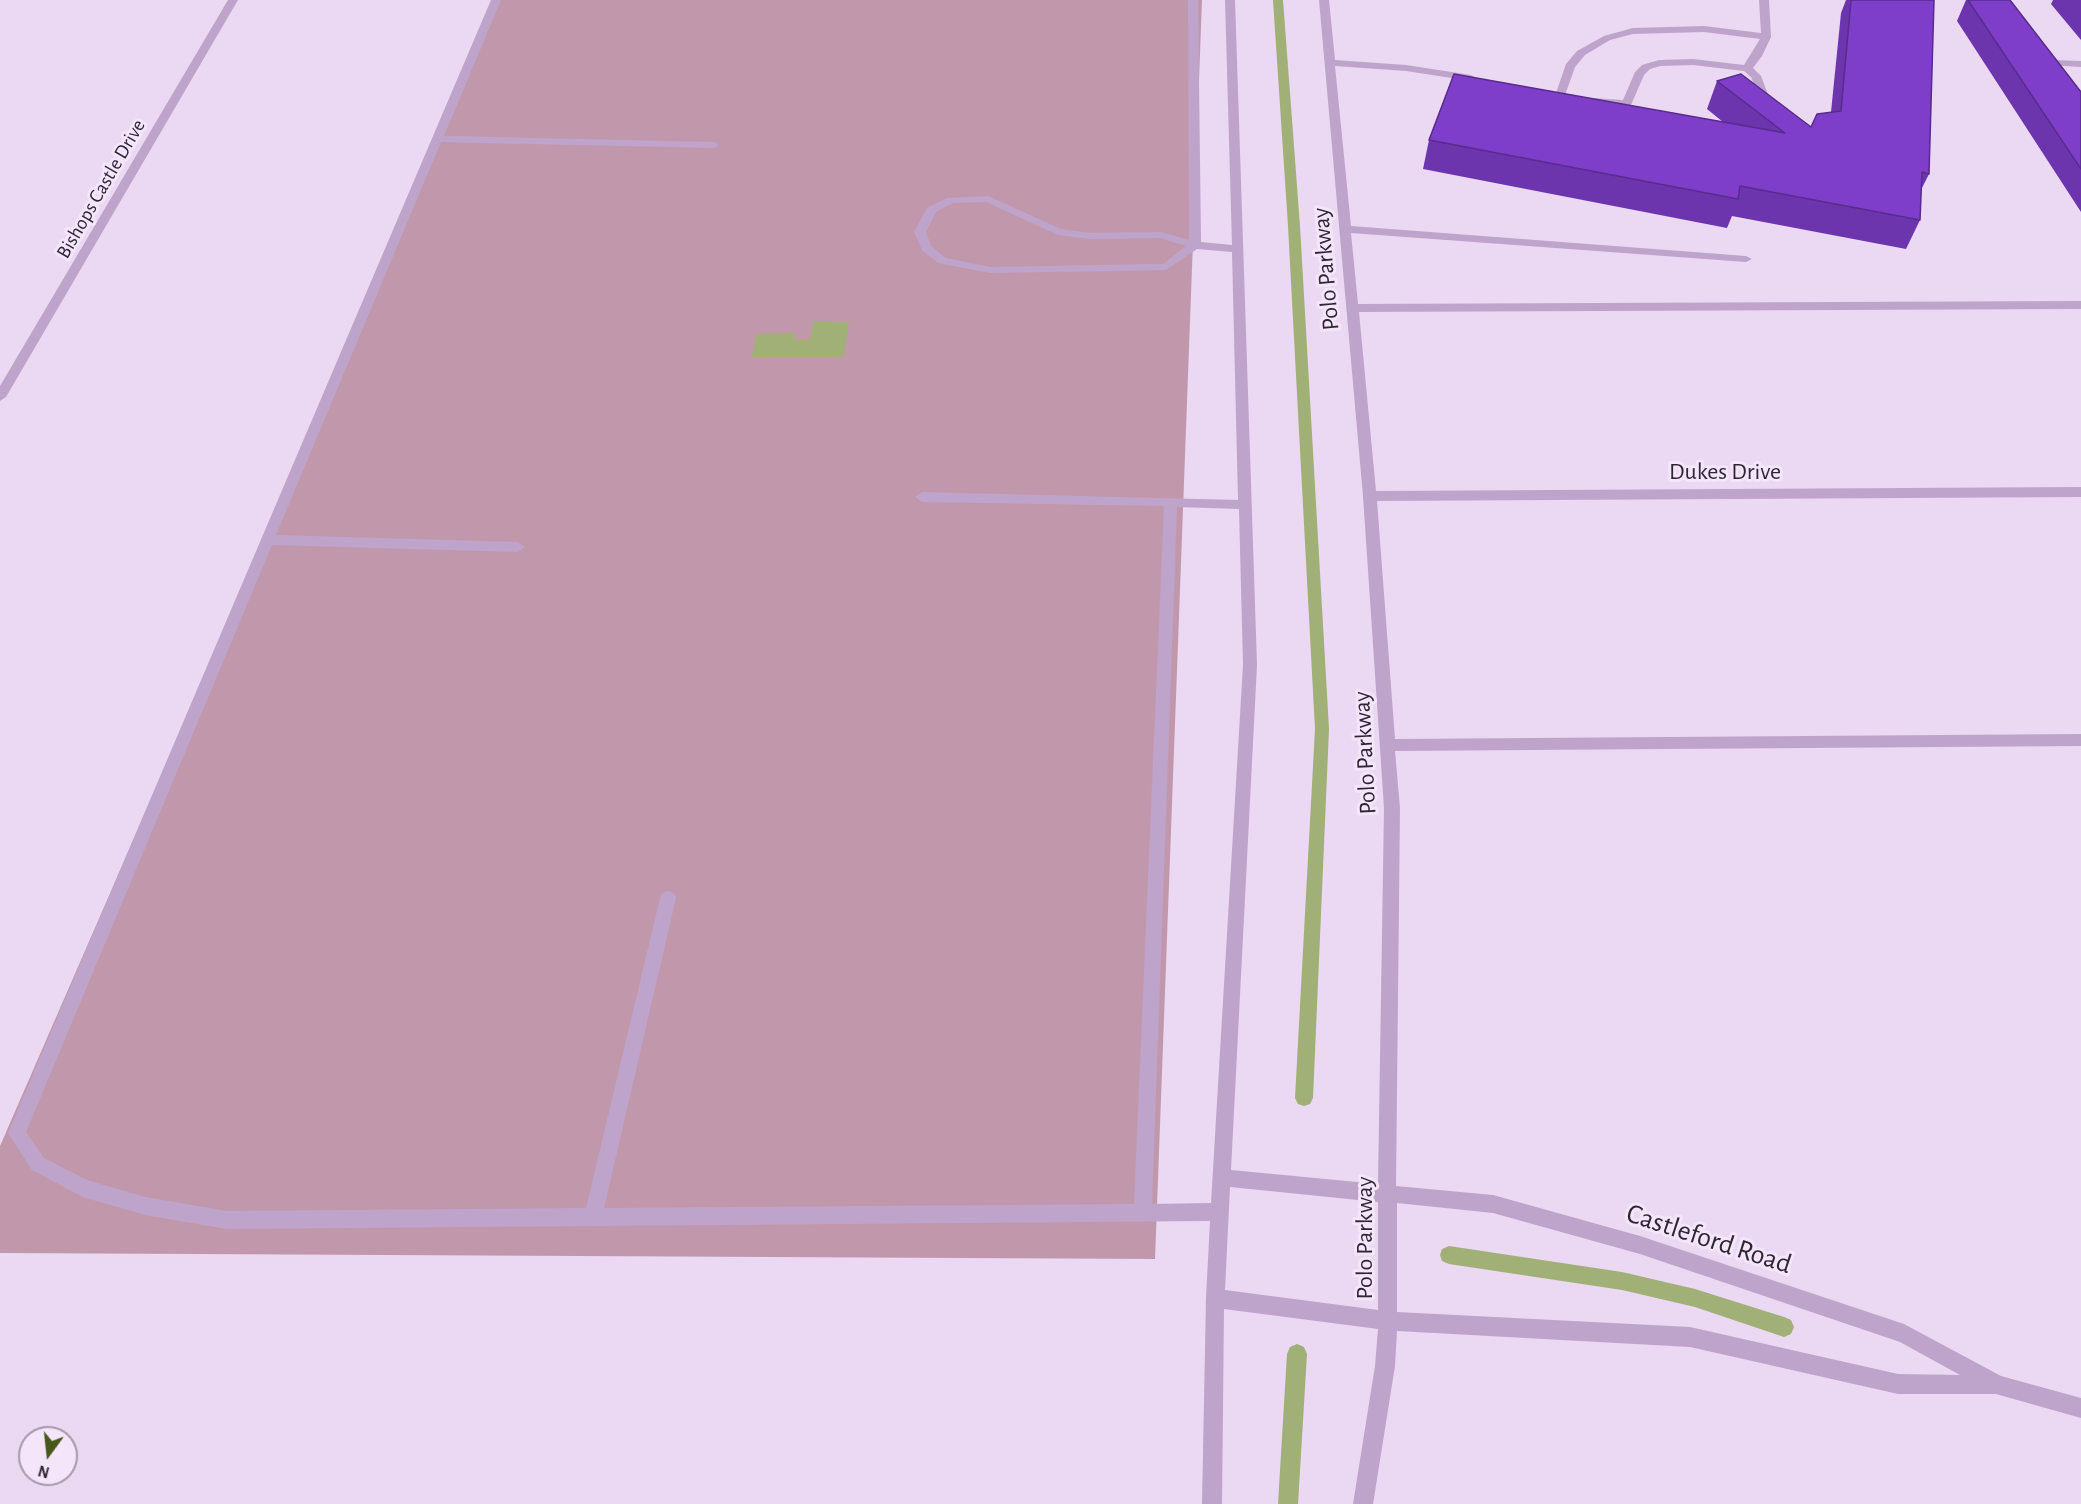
<!DOCTYPE html>
<style>
body{margin:0}
#map{position:relative;width:2081px;height:1504px;overflow:hidden;background:#ebd8f2;font-family:"Alegreya Sans",sans-serif}
canvas{display:block}
.north{position:absolute;left:18px;top:1426px;width:60px;height:60px;box-sizing:border-box;background:#f5e5fa;border:2px solid #a599ab;border-radius:50%;rotate:195deg;font-size:16px;font-weight:700;line-height:24px;text-align:center;color:#2e2635}
.north::after{content:'';display:block;margin:auto;width:21px;height:27px;background:#47581a;clip-path:polygon(50% 0,100% 100%,50% 72%,0 100%)}
</style>
<div id="map">
<canvas width="2081" height="1504"></canvas>
<div class="north">N</div>
</div>
<script>
const c = document.querySelector('canvas').getContext('2d');
c.lineJoin = 'round';
function fill(path, color) {
  c.fillStyle = color;
  c.fill(path, 'evenodd');
}
function poly(rows) {
  const path = new Path2D();
  for (const r of rows) {
    path.moveTo(r[0], r[1]);
    for (let i = 2; i < r.length; i += 2) path.lineTo(r[i], r[i + 1]);
  }
  return path;
}
function trace(path, color, width, dash) {
  c.strokeStyle = color;
  c.lineWidth = width;
  c.lineCap = dash ? 'butt' : 'round';
  c.setLineDash(dash || []);
  c.stroke(path);
}
function drawText(font, color, halo, rows, align = 'center') {
  c.font = font + ' "Alegreya Sans",sans-serif';
  c.lineWidth = 6;
  c.setLineDash([]);
  c.textBaseline = 'middle';
  c.strokeStyle = halo;
  c.fillStyle = color;
  for (const [text, x, y, turn = 0] of rows) {
    c.save();
    c.translate(x, y);
    c.rotate((+turn || 0) * Math.PI / 180);
    c.textAlign = isNaN(turn) ? turn : align;
    if (halo) c.strokeText(text, 0, 0);
    c.fillText(text, 0, 0);
    c.restore();
  }
}
const green = poly([
 [499,0,1202,0,1155,1259,0,1253,0,1146]
]);
const water = poly([
 [813,321,849,322,844,357,752,357,756,334,795,333,795,340,810,340]
]);
const stream = poly([
 [1273,0,1283,0,1300,226,1329,729,1313,1098,1310,1104,1304,1106,1298,1104,1295,1098,1315,729,1288,226,1273,0],
 [1449,1246,1622,1272,1695,1289,1784,1317,1791,1320,1794,1327,1791,1334,1784,1337,1695,1307,1622,1290,1449,1264,1442,1261,1440,1255,1442,1249,1449,1246],
 [1297,1344,1304,1347,1307,1354,1298,1504,1278,1504,1287,1354,1290,1347,1297,1344]
]);
const minor = poly([
 [228,0,238,0,6,397,0,401,0,386,228,0],
 [491,0,501,0,444,136,714,142,719,145,714,148,441,142,276,535,518,542,525,547,518,552,272,545,26,1132,44,1158,87,1180,145,1197,227,1211,586,1208,660,898,662,893,668,891,674,893,676,898,604,1208,1134,1204,1164,506,922,502,915,497,922,492,1238,500,1232,252,1197,249,1166,270,990,273,938,263,922,250,914,232,927,208,947,198,988,196,1061,229,1091,233,1161,232,1189,240,1188,0,1198,0,1201,242,1232,245,1225,0,1235,0,1257,665,1231,1170,1378,1184,1384,808,1363,496,1319,0,1329,0,1335,60,1406,65,1471,75,1476,78,1471,81,1406,71,1335,66,1351,226,1746,256,1752,259,1746,262,1351,233,1358,304,2081,301,2081,309,1359,312,1376,491,2081,487,2081,497,1377,501,1395,739,2081,734,2081,746,1395,751,1400,808,1396,1186,1493,1195,1640,1236,1904,1324,2001,1376,2081,1398,2081,1418,1996,1394,1898,1394,1690,1347,1397,1331,1395,1366,1373,1504,1353,1504,1375,1366,1378,1329,1224,1309,1222,1504,1202,1504,1206,1298,1210,1221,227,1229,145,1215,83,1197,32,1170,8,1133,491,0],
 [986,202,1058,235,1091,239,1160,238,1186,246,1163,264,990,267,946,258,931,246,926,232,936,212,953,203,986,202],
 [1177,507,1239,509,1243,665,1211,1203,1152,1204,1177,507],
 [1230,1187,1378,1202,1378,1310,1225,1290,1230,1187],
 [1397,1203,1493,1213,1640,1254,1900,1342,1960,1375,1898,1374,1690,1327,1397,1312,1397,1203],
 [1759,0,1769,0,1771,37,1762,56,1753,68,1761,76,1769,97,1766,110,1757,108,1759,97,1751,77,1744,71,1693,65,1660,66,1650,69,1644,75,1631,105,1592,104,1587,101,1592,98,1623,100,1635,72,1642,65,1659,60,1693,59,1744,65,1760,39,1704,32,1633,34,1610,40,1585,55,1575,67,1564,98,1555,96,1566,64,1577,51,1604,36,1633,28,1704,26,1761,33,1759,0],
 [2051,60,2081,61,2081,67,2047,65,2047,61,2051,60]
]);
const wall = poly([
 [1846,0,1934,0,1929,174,1921,190,1920,220,1906,249,1732,216,1727,228,1423,169,1429,140,1723,122,1707,109,1717,81,1811,127,1831,112,1841,13],
 [1966,0,2010,0,2081,92,2081,212,1957,21],
 [2053,0,2081,0,2081,40,2051,4]
]);
const building = poly([
 [1851,0,1934,0,1929,174,1922,172,1920,220,1740,186,1738,199,1429,140,1454,74,1785,133,1717,81,1741,74,1811,127,1817,114,1841,111,1851,0],
 [1968,0,2010,0,2081,92,2081,169,1968,0]
]);
const farStreetnames = [
 ["Bishops Castle Drive",101,189,-60]
];
const streetNames = [
 ["Polo Parkway",1326,269,-95],
 ["Dukes Drive",1725,472],
 ["Polo Parkway",1365,753,-93],
 ["Polo Parkway",1365,1238,-90]
];
const nearStreetnames = [
 ["Castleford Road",1709,1239,18]
];
fill(green, '#c198ab');
fill(water, '#a1b076');
fill(stream, '#a1b076');
fill(minor, '#bea4ca');
fill(wall, '#6c35ae');
fill(building, '#7e3eca');
trace(building, '#582b8d', 1.5);
drawText('20px', '#2e2635', '#f5e5fa', farStreetnames);
drawText('24px', '#2e2635', '#f5e5fa', streetNames);
drawText('28px', '#2e2635', '#f5e5fa', nearStreetnames);
</script>
